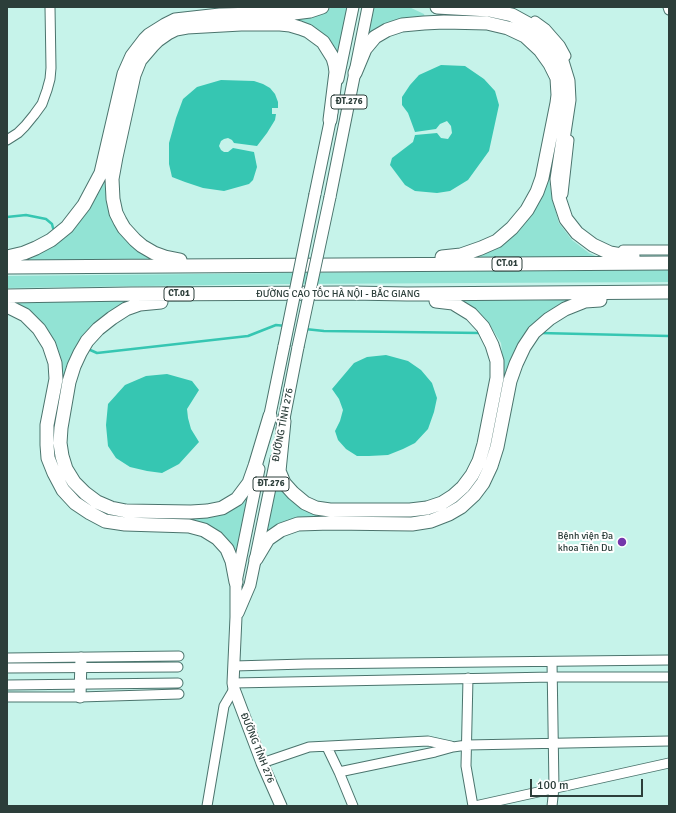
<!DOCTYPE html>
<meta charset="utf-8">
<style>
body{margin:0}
#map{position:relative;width:676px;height:813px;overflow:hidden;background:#c6f3ea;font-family:Signika,sans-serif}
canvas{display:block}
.frame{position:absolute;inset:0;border:8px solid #2c3e3a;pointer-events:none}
.scale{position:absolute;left:530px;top:779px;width:113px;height:18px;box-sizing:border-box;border:2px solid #2c3e3a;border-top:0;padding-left:5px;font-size:12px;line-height:14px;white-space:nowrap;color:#2c3e3a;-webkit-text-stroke:3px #fff;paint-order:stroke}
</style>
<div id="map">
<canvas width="676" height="813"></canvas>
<div class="frame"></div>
<div class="scale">100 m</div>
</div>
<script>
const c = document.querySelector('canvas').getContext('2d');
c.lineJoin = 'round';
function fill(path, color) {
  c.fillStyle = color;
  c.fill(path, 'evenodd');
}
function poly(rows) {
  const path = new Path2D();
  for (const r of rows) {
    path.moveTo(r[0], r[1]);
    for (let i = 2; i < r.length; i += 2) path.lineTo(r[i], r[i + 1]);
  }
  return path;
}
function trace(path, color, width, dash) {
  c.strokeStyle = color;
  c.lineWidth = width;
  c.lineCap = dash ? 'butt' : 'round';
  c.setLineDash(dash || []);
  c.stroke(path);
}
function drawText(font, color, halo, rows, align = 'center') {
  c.font = font + ' Signika,sans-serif';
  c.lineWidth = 4;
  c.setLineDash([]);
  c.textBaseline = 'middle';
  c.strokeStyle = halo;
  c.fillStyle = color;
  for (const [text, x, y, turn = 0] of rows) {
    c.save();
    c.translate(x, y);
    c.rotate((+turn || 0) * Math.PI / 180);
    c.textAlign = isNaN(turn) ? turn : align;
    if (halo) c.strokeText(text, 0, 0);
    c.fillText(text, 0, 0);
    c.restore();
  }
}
const green = poly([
 [333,7,351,7,340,62,335,52,276,18,317,14],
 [372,7,409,7,424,14,425,17,401,19,384,24,366,35],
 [106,174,109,205,162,260,7,261,52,245],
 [549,178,552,198,559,223,572,240,589,253,602,259,470,260,517,231,533,212,543,195],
 [669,269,669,282,286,284,7,288,7,276],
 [585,296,562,304,544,314,530,328,519,344,510,362,504,382,503,361,501,343,488,322,474,309,453,298],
 [139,297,109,313,94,323,84,336,68,366,62,382,60,362,8,299],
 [275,474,316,512,331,517,315,517,298,519,265,534],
 [249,494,237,554,232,546,186,520,197,518,241,504]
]);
const water = poly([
 [441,65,465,66,484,79,495,91,499,105,489,151,468,180,450,191,437,193,415,191,405,185,390,165,392,158,413,142,415,135,437,133,441,138,448,139,452,133,451,126,447,121,440,124,436,129,415,132,408,113,402,105,402,97,410,85,419,75],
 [221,80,254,81,263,84,270,88,275,94,278,102,278,108,272,108,272,114,276,114,275,120,267,133,257,146,234,143,232,140,228,138,224,139,221,141,219,146,221,150,224,152,228,152,233,148,254,152,257,167,253,180,249,184,224,191,203,188,185,182,172,177,169,164,169,143,176,118,183,99,197,87],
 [386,355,408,361,421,370,432,383,437,398,434,412,428,429,415,443,403,449,388,455,369,456,357,456,346,449,338,440,335,431,340,421,343,410,339,399,332,389,354,363,367,357],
 [167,374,192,381,199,390,187,409,188,418,191,429,199,442,179,464,162,473,147,471,130,467,116,458,108,446,106,425,108,404,125,385,146,376]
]);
const stream = poly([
 [7,217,26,215,46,219,52,224,53,228],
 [305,329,324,331,481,333],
 [540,333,669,336],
 [88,349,97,353,248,336,276,325,286,326]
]);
const minor = poly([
 [668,7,669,10],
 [535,21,546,29,560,45,566,56],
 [7,140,18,133,25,126,34,115,42,104,47,90,50,79,51,68,50,7],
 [563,194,569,140],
 [623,250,669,250],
 [7,658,179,656],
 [552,662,554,788,552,806],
 [234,666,305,664,669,660],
 [7,668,178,667],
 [468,678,466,766,473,806],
 [233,683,553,677,669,677],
 [7,685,178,683],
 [7,697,80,697,179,694],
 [327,747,339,772,353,806],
 [262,763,309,747,428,741,451,746],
 [339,772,435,752,453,747,467,745,669,741],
 [207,806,224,706,234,689],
 [475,806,669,763]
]);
const major = poly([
 [338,79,353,7],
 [315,194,332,112],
 [330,197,368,7],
 [268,424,284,346],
 [282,429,298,347],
 [259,469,236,582,236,617,233,683,234,689,262,763,281,806],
 [238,613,250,585,276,459],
 [80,697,81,658]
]);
const highway = poly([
 [437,7,489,10,512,15,532,26,549,41,561,58,568,81,569,100,557,179,559,198,566,219,577,233,593,245,610,253,627,256,633,256],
 [355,73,365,49,375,37,387,30,402,25,424,23,444,22,487,23,508,28,525,36,540,50,550,64,557,78,558,95,557,103,542,178,537,192,527,210,512,228,497,241,481,248,461,255,442,257],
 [7,257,24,253,36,248,51,240,67,227,84,205,101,173,124,74,132,56,145,39,149,35,165,25,175,20,220,15,294,13,310,11,322,7],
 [180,260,165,257,154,253,142,246,135,240,124,228,120,221,116,213,113,199,112,179,116,157,134,75,140,60,152,46,158,40,168,33,176,29,187,27,241,24,280,24,290,25,300,28,308,31,323,42,333,58,335,65,336,72,330,120],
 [7,267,669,263],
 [7,296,131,294,351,293,407,294,669,292],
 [161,302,140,304,126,309,112,318,98,329,87,341,80,353,74,366,69,382,61,428,60,443,62,456,66,469,74,482,85,493,97,502,111,508,126,511,191,512,207,511,222,508,237,499,249,483,255,466,270,416],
 [7,306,25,315,39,329,49,345,55,363,56,379,47,425,47,445,48,458,54,473,63,490,75,503,90,513,105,521,125,524,189,526,204,530,217,538,227,549,232,561,236,582],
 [284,421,279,471,284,483,293,493,305,503,316,508,330,510,410,510,427,508,442,503,453,496,463,487,472,475,479,461,484,444,497,378,497,361,492,345,483,327,471,314,453,303,436,301],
 [256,559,268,539,281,530,298,524,331,523,412,524,431,521,449,514,461,507,474,495,483,483,491,466,497,447,510,381,516,364,524,347,534,332,549,319,565,309,585,301,600,300]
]);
const majorBridge = poly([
 [284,346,315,194],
 [298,347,330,197]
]);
const markers = [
 [622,542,5,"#7436ab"]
];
const shields = [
 [349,102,36],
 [507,264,30],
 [179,294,30],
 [271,484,36]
];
const shieldNames = [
 ["ĐT.276",349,102],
 ["CT.01",507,264],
 ["CT.01",179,294],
 ["ĐT.276",271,484]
];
const streetNames = [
 ["ĐƯỜNG CAO TỐC HÀ NỘI - BẮC GIANG",338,294],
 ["ĐƯỜNG TỈNH 276",283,425,-79],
 ["ĐƯỜNG TỈNH 276",257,748,68]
];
const poiNames = [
 ["Bệnh viện Đa",613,536],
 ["khoa Tiên Du",613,548]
];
fill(green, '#92e3d4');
fill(water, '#36c6b2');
trace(stream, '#36c6b2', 2.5);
trace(minor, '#4b746d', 11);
trace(major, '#4b746d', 13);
trace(highway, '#4b746d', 15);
trace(minor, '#fff', 9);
trace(major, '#fff', 11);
trace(highway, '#fff', 13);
trace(majorBridge, '#4b746d', 13, []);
trace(majorBridge, '#fff', 11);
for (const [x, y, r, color] of markers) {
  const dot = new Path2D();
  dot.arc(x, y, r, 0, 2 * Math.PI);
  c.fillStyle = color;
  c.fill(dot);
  trace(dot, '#fff', 1.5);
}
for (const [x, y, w] of shields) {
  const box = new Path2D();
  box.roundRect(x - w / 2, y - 7, w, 14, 3);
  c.fillStyle = '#fff';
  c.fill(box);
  trace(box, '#2c3e3a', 1);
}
drawText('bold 9px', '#2c3e3a', null, shieldNames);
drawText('10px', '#2c3e3a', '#fff', streetNames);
drawText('10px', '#2c3e3a', '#fff', poiNames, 'right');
</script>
